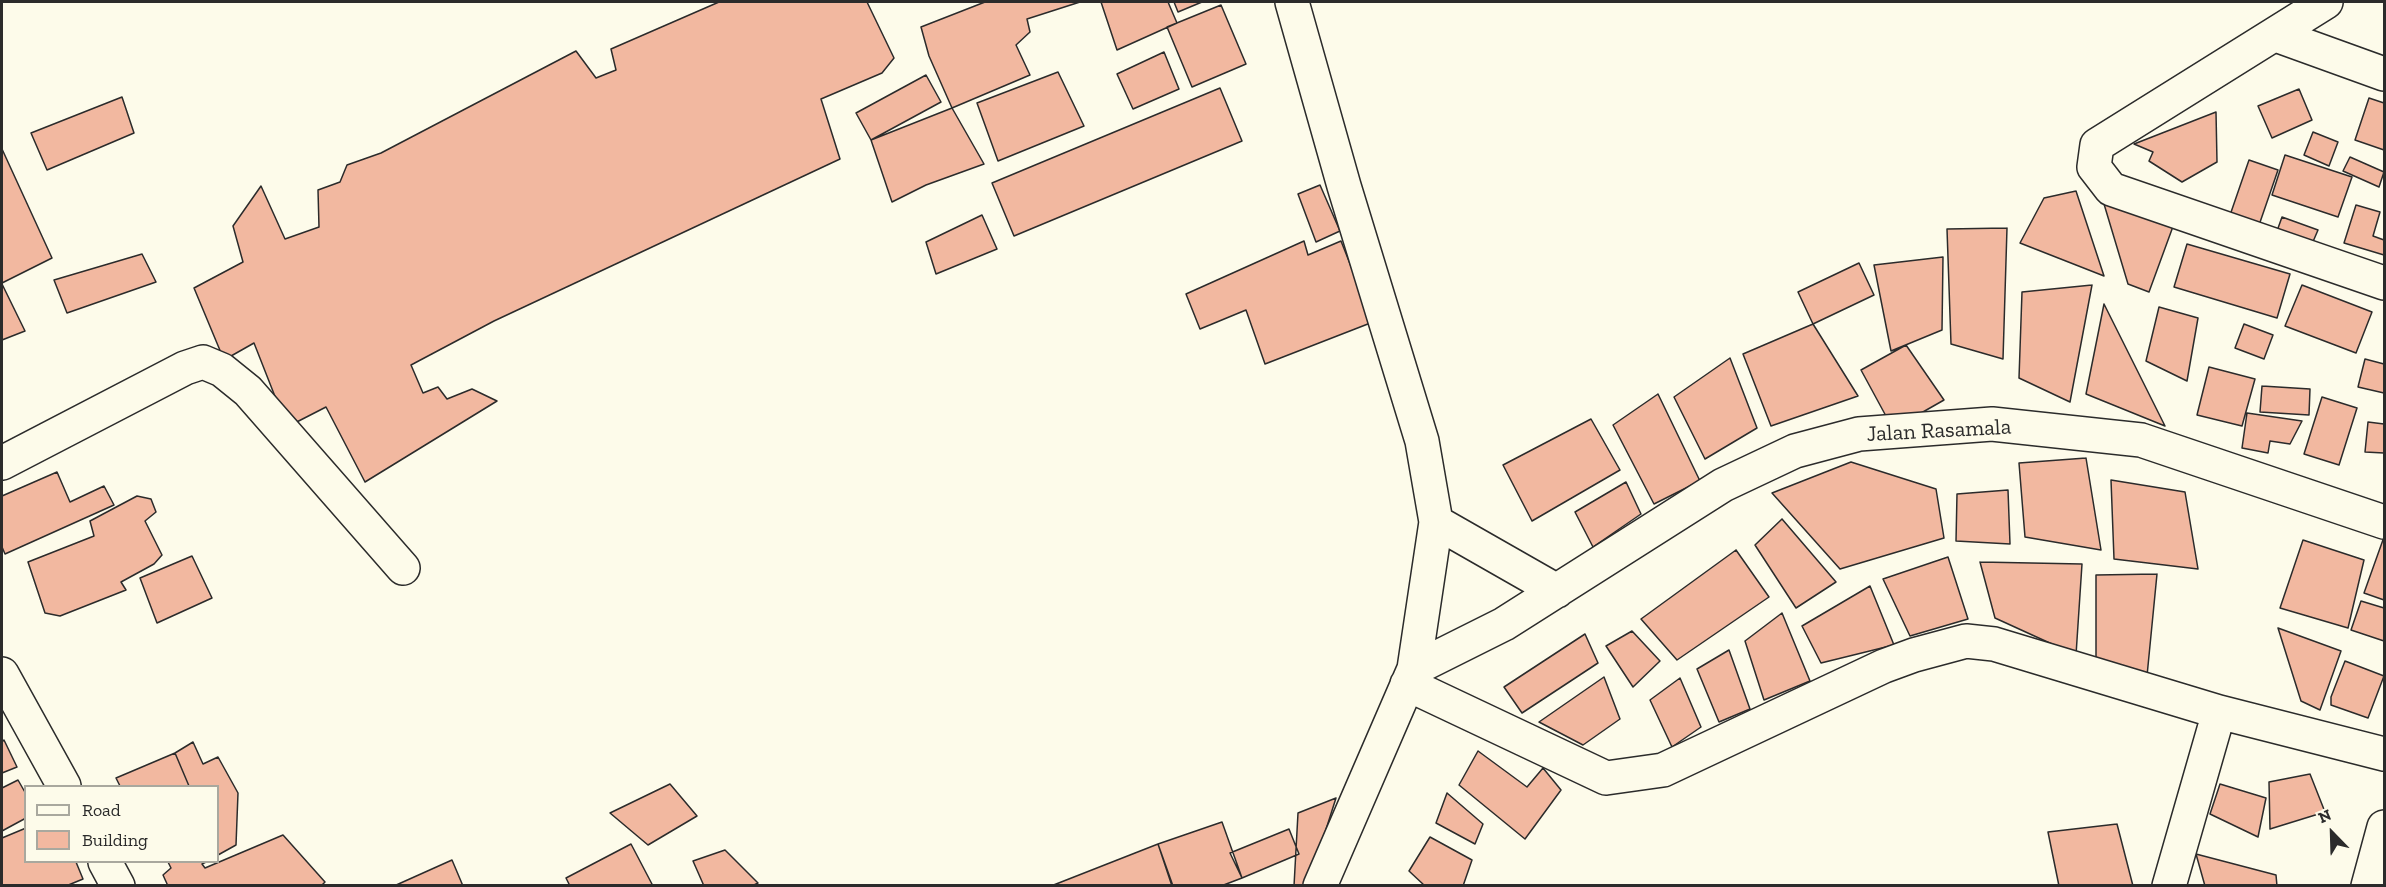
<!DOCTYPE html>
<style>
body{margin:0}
#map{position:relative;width:2386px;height:887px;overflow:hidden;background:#fdfbea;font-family:"Zilla Slab",serif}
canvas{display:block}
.frame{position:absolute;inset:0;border:3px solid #2b2b2b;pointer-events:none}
.legend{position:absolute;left:24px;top:785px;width:195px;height:78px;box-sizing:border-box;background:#fdfbea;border:2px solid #a9a89e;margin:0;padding:8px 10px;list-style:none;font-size:18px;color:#2b2b2b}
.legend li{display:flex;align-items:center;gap:12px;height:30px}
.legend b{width:30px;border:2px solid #a9a89e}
.north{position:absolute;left:2302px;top:803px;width:60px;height:60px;-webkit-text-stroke:4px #fdfbea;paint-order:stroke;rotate:337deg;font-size:16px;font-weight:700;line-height:24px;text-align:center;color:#2b2b2b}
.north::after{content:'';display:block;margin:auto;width:21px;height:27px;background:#2b2b2b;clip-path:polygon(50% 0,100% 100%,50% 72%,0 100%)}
</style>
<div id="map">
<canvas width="2386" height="887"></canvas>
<div class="frame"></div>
<ul class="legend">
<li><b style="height:8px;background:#fdfbea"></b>Road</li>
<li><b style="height:16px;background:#f2b8a0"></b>Building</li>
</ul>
<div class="north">N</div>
</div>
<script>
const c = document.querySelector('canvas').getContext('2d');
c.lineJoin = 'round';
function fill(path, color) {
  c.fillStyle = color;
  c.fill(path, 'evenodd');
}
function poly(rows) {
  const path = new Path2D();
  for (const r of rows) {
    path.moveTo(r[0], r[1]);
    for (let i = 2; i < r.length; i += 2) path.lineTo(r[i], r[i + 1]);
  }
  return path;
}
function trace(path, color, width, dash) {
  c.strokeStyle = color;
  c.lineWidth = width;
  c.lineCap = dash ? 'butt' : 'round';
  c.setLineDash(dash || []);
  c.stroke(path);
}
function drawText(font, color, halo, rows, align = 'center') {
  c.font = font + ' "Zilla Slab",serif';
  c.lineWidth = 4.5;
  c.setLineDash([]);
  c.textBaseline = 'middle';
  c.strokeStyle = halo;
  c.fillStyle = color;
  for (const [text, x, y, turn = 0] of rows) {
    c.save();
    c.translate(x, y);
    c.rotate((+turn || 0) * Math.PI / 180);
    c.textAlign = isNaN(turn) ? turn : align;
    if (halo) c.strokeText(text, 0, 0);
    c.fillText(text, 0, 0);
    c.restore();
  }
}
const building = poly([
 [719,2,867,2,894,58,882,73,821,99,840,159,494,321,411,365,423,393,438,387,447,399,472,389,497,401,365,482,326,407,287,427,254,343,224,360,194,288,243,262,233,226,261,186,285,239,319,227,318,190,340,182,347,165,381,153,576,51,596,78,616,70,611,49,719,2],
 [985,2,1080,2,1027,19,1030,32,1016,45,1030,75,952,108,929,56,921,27,985,2],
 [1101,2,1168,2,1177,23,1117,50,1101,2],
 [1174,2,1202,2,1178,12,1174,2],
 [1221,5,1246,64,1192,87,1167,27,1221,5],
 [1164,52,1179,89,1133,109,1117,74,1164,52],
 [1058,72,1084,126,998,161,977,103,1058,72],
 [926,75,941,102,871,140,856,113,926,75],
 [1220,88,1242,141,1014,236,992,183,1220,88],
 [2299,89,2312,120,2272,138,2258,106,2299,89],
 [122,97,134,133,47,170,31,133,122,97],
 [2369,98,2384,103,2384,150,2355,140,2369,98],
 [952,108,984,164,926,185,892,202,871,140,952,108],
 [2216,112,2217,162,2182,182,2149,161,2153,152,2134,144,2216,112],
 [2313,132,2338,142,2329,166,2304,155,2313,132],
 [2,149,52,258,2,283,2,149],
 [2285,155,2352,177,2338,217,2272,195,2285,155],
 [2350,157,2384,172,2379,187,2343,171,2350,157],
 [2249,160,2278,170,2257,231,2228,221,2249,160],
 [1320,185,1340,231,1316,242,1298,194,1320,185],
 [2076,191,2104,276,2020,243,2044,198,2076,191],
 [2101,194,2175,221,2149,292,2128,284,2101,194],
 [2356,205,2380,212,2373,236,2384,240,2384,255,2344,243,2356,205],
 [982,215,997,249,936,274,926,242,982,215],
 [2282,217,2318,230,2312,244,2277,231,2282,217],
 [2007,228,2003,359,1951,344,1947,229,2007,228],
 [1304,241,1308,255,1341,241,1373,322,1265,364,1246,310,1200,329,1186,294,1304,241],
 [2187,244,2290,274,2277,318,2174,287,2187,244],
 [142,254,156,282,67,313,54,280,142,254],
 [1943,257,1942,330,1891,351,1874,265,1943,257],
 [1859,263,1874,295,1813,324,1798,292,1859,263],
 [2,284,25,331,2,340,2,284],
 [2092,285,2070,402,2019,378,2022,292,2092,285],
 [2302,285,2372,312,2356,353,2285,326,2302,285],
 [2104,304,2165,426,2086,394,2104,304],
 [2159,307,2198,318,2187,381,2146,361,2159,307],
 [1813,324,1858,396,1771,426,1743,354,1813,324],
 [2244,324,2273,335,2264,359,2235,348,2244,324],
 [1906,345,1944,400,1893,429,1861,370,1906,345],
 [1730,358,1757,428,1705,459,1674,397,1730,358],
 [2365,359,2384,364,2384,393,2358,387,2365,359],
 [2209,367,2255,379,2242,426,2197,415,2209,367],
 [2262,386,2310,389,2309,415,2260,412,2262,386],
 [1658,394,1700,481,1654,504,1613,425,1658,394],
 [2322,397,2357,408,2339,465,2304,454,2322,397],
 [2247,413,2302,421,2290,444,2270,441,2268,453,2242,448,2247,413],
 [1591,419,1620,470,1532,521,1503,465,1591,419],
 [2368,422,2384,424,2384,453,2365,452,2368,422],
 [2086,458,2101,550,2025,537,2019,463,2086,458],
 [1851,462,1936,489,1944,538,1840,569,1772,493,1851,462],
 [57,472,70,502,104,486,114,505,5,554,2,547,2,496,57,472],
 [2111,480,2185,492,2198,569,2114,559,2111,480],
 [1626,482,1641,514,1593,547,1575,512,1626,482],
 [2008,490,2010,544,1956,541,1957,494,2008,490],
 [137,496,151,499,156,512,145,521,162,555,154,564,121,582,126,590,60,616,45,613,28,562,94,536,90,521,137,496],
 [1782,519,1836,582,1796,608,1755,545,1782,519],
 [2384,537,2384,600,2364,593,2384,537],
 [2303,540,2364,560,2348,628,2280,608,2303,540],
 [1736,550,1769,597,1677,660,1641,619,1736,550],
 [192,556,212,598,157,623,140,578,192,556],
 [1948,557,1968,619,1910,636,1883,579,1948,557],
 [1980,562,2082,564,2076,655,1995,618,1980,562],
 [2157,574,2147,676,2096,659,2096,575,2157,574],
 [1870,586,1894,645,1821,663,1802,626,1870,586],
 [2361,601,2384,608,2384,641,2351,630,2361,601],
 [1782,613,1810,681,1764,700,1745,641,1782,613],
 [2278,628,2341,651,2320,710,2301,701,2278,628],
 [1632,631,1660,661,1633,687,1606,646,1632,631],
 [1585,634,1598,663,1522,713,1504,687,1585,634],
 [1729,650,1750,709,1719,722,1697,669,1729,650],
 [2345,661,2384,676,2368,718,2331,705,2331,697,2345,661],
 [1604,677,1620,719,1583,745,1539,722,1604,677],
 [1680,678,1701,727,1672,747,1650,700,1680,678],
 [4,740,17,767,2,773,2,781,2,742,4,740],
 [193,742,203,764,218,757,238,793,236,845,218,855,218,786,189,786,175,753,193,742],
 [1478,751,1527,787,1543,768,1561,790,1525,839,1459,785,1478,751],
 [175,753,189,786,120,786,116,778,175,753],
 [2310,774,2325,812,2270,829,2269,782,2310,774],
 [18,780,26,794,26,818,2,831,2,788,18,780],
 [670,784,697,816,648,845,610,813,670,784],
 [2220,784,2266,798,2258,837,2210,814,2220,784],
 [1447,793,1483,824,1475,844,1436,823,1447,793],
 [1336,798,1308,886,1294,886,1298,813,1336,798],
 [1222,822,1242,878,1221,886,1172,886,1158,844,1222,822],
 [2117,824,2133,886,2059,886,2048,832,2117,824],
 [26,828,26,862,76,862,83,879,66,886,2,886,2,838,26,828],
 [1289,829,1299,854,1242,878,1230,853,1289,829],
 [283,835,325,882,321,886,168,886,163,875,171,868,168,862,206,862,202,864,205,868,283,835],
 [1430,837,1472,860,1463,886,1425,886,1409,871,1430,837],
 [631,844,653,886,570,886,566,878,631,844],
 [1158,844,1173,886,1051,886,1158,844],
 [725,850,758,883,752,886,704,886,693,861,725,850],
 [2196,854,2276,875,2277,886,2205,886,2196,854],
 [452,860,463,886,394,886,452,860]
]);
const minor = poly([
 [1292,2,1344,186,1422,441,1436,522,1414,669,1320,886],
 [2326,2,2097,145,2094,167,2111,189,2384,283],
 [2276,35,2384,74],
 [2,463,185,368,203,362,222,370,248,391,403,568],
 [1436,522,1557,591],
 [1414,669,1504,624,1723,485,1795,451,1859,434,1992,424,2141,440,2384,522],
 [2,674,64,786],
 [1407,684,1606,778,1663,770,1884,666,1914,655,1966,641,1994,644,2219,712,2169,886],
 [2219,712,2384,754],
 [105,862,118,886],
 [2368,886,2384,827]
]);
const streetNames = [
 ["Jalan Rasamala",1939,431,-3]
];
fill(building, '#f2b8a0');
trace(building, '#2b2b2b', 1.5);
trace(minor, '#2b2b2b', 36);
trace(minor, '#fdfbea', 33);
drawText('22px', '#2b2b2b', '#fdfbea', streetNames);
</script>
